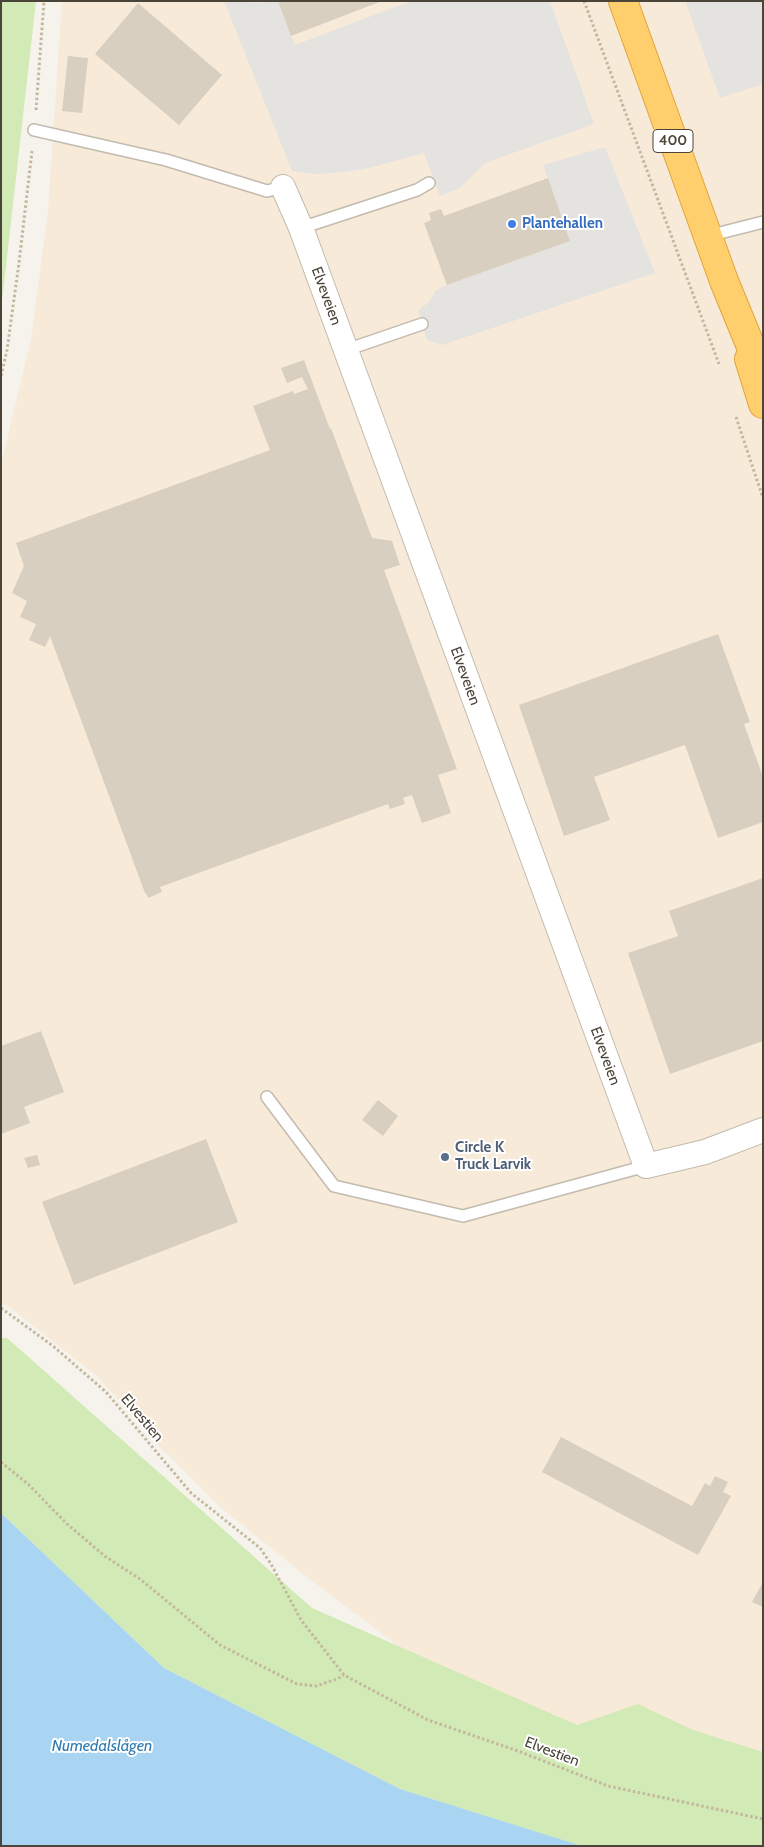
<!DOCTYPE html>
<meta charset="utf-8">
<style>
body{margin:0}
#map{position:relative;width:764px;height:1847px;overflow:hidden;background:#f6f3ec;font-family:Cabin,sans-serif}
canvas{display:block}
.frame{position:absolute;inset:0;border:2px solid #4b4439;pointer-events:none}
</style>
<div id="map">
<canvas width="764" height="1847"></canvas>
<div class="frame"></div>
</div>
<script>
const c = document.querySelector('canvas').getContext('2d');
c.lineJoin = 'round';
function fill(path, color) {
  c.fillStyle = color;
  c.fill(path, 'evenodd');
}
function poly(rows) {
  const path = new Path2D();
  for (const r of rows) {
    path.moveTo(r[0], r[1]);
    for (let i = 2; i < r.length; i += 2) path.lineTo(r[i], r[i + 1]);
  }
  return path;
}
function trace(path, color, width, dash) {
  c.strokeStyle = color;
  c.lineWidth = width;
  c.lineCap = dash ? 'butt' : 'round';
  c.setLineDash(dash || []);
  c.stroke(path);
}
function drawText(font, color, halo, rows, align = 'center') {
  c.font = font + ' Cabin,sans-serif';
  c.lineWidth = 4;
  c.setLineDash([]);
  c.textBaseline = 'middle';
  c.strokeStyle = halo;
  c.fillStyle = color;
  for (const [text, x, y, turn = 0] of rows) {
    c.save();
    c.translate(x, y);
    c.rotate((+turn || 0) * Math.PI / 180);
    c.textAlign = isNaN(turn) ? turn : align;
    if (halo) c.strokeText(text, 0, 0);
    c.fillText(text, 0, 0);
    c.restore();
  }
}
const commercial = poly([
 [62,1,763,1,763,1758,567,1728,422,1664,317,1585,221,1508,159,1446,98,1377,12,1309,1,1303,1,464,31,339,48,211]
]);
const green = poly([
 [1,1,36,1,1,310],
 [1,1338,7,1338,312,1608,577,1725,638,1704,693,1730,763,1752,763,1846,581,1846,400,1789,164,1668,1,1513]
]);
const parking = poly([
 [224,1,254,1,254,3,278,1,295,45,411,1,550,1,594,124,485,163,460,188,440,196,424,153,369,168,345,172,315,174,292,171],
 [685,1,763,1,763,84,720,98],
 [605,147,655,273,442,345,427,340,418,311,429,302,435,291,447,285,570,241,543,165]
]);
const water = poly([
 [1,1513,164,1668,400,1789,582,1846,1,1846]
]);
const building = poly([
 [278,1,382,1,291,36],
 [138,3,222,75,179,125,95,54],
 [68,56,88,58,82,113,62,111],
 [548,178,570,241,447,285,424,223,431,220,429,213,441,209,444,216],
 [304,360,330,429,331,428,372,538,392,541,400,565,384,570,457,769,438,775,451,813,422,823,412,795,403,798,405,804,390,809,388,804,160,887,162,892,148,898,146,893,145,893,50,636,45,647,29,640,36,624,20,617,27,601,12,593,24,566,16,543,270,450,253,406,293,391,294,394,308,389,302,377,287,383,281,368],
 [718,634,750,722,744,724,763,777,763,822,718,838,685,745,594,777,610,820,564,836,519,705],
 [763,878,763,1041,670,1074,628,953,678,936,669,911],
 [41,1031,64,1092,24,1107,30,1123,1,1134,1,1046],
 [378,1100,398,1116,383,1136,362,1120],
 [206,1139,238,1222,74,1285,42,1202],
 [37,1155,40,1165,28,1168,24,1158],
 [561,1437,692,1506,705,1483,710,1486,715,1476,728,1482,723,1492,731,1496,698,1555,542,1472],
 [763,1582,763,1607,752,1602]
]);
const path = poly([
 [584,1,719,364],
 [36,110,44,1],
 [1,376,7,350,19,263,32,151],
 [736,417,763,498],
 [1,1308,53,1346,106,1392,191,1493,260,1548,271,1564,301,1620,344,1675,428,1720,518,1751,608,1786,763,1819],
 [1,1462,29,1485,67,1524,106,1557,140,1579,220,1645,297,1684,316,1686,337,1679,344,1675]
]);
const lane = poly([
 [34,130,166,160,267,191,283,187],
 [301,228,417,190,429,183],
 [708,236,763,222],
 [346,350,422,324],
 [267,1097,334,1186,463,1216,646,1166]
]);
const street = poly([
 [283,187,301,228,646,1166,705,1152,763,1130]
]);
const highway = poly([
 [623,1,724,281,763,376],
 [749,359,763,404]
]);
const markers = [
 [512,224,5,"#3f7fe0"],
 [445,1157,5,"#5c6f8a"]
];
const shields = [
 [673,141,40]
];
const shieldNames = [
 ["400",673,141]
];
const shopNames = [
 ["Plantehallen",522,224]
];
const streetNames = [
 ["Elveveien",326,296,70],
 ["Elveveien",465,676,70],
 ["Elveveien",605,1056,70],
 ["Elvestien",142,1418,50],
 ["Elvestien",552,1752,21]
];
const serviceNames = [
 ["Circle K",455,1148],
 ["Truck Larvik",455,1165]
];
const waterNames = [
 ["Numedalslågen",102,1746]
];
fill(commercial, '#f7ead8');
fill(green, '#d2eab5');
fill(parking, '#e5e3e0');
fill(water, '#a9d4f2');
fill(building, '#d8cfc1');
trace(lane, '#c2bbae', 14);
trace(street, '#c2bbae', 26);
trace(highway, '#e0a43c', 30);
trace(path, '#c4b79f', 3, [2.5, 2.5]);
trace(lane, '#fff', 11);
trace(street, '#fff', 24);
trace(highway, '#ffcf6e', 28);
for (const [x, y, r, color] of markers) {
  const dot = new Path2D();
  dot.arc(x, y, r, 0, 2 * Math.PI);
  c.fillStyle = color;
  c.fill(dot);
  trace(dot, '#fff', 2);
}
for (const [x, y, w] of shields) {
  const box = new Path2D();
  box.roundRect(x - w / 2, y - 11.5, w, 23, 4);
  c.fillStyle = '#fff';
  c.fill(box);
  trace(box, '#4b4439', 1);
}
drawText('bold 14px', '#4b4439', null, shieldNames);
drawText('bold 15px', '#366cbe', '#fff', shopNames, 'left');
drawText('15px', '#4b4439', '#fff', streetNames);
drawText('bold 15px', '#4e5e75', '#fff', serviceNames, 'left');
drawText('italic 16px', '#2e7ab2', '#fff', waterNames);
</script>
